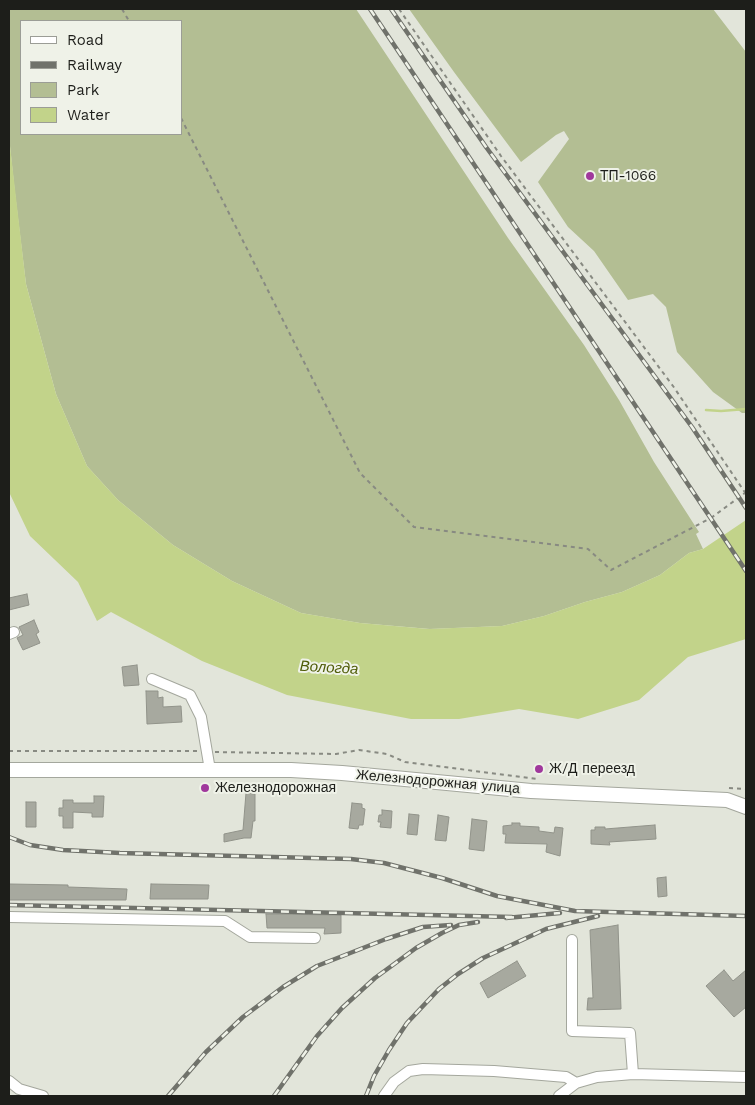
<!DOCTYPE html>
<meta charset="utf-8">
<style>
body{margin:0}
#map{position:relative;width:755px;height:1105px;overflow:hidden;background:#e2e5da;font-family:"Work Sans",sans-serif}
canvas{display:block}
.frame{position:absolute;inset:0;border:10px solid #1d1e1a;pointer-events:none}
.legend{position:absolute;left:20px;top:20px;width:162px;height:115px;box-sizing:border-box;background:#eff2e8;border:1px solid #9b9d96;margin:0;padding:6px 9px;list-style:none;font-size:15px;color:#1d1e1a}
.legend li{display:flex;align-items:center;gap:10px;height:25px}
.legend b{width:25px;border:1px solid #9b9d96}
</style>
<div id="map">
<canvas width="755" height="1105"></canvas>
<div class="frame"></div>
<ul class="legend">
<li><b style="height:6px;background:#fff"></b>Road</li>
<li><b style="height:6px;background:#70726b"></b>Railway</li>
<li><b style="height:14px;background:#b3be93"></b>Park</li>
<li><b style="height:14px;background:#c2d38a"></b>Water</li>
</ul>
</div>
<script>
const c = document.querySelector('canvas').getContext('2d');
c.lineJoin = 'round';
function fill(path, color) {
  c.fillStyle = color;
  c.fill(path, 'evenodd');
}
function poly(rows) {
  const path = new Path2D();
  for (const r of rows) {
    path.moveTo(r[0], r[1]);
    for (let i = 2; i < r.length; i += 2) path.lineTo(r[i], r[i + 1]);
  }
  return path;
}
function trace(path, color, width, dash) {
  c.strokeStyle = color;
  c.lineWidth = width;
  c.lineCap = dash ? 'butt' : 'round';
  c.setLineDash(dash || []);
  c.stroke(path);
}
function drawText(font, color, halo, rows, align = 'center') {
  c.font = font + ' "Work Sans",sans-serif';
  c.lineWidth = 4;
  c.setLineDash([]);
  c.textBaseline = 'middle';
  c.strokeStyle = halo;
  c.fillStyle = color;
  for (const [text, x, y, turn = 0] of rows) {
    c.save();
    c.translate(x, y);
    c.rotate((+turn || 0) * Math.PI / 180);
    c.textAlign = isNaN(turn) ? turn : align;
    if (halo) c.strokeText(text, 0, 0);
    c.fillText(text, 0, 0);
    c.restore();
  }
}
const green = poly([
 [9,9,356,9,508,238,584,345,619,400,654,462,699,532,696,534,703,549,689,553,660,575,622,592,585,602,544,616,502,626,430,629,360,623,301,613,232,581,173,545,118,500,87,466,56,394,26,284,15,193,9,137],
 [21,21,181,21,181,134,21,134],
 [409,9,713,9,746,52,746,413,742,413,713,392,677,352,666,307,653,294,628,300,594,251,568,227,538,182,569,139,564,131,556,135,521,162,454,72]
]);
const water = poly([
 [9,137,26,284,56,394,87,466,118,500,173,545,232,581,301,613,360,623,429,629,502,626,544,616,585,602,622,592,660,575,689,553,703,549,746,520,746,639,688,657,639,700,578,719,519,709,459,719,411,719,287,695,202,661,111,612,97,621,78,582,30,536,9,492]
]);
const stream = poly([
 [706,410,721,411,746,409]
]);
const building = poly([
 [27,594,29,605,9,610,9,598,27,594],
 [34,620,39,632,36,634,40,643,23,650,17,638,23,635,19,627,34,620],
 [137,665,139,685,124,686,122,667,137,665],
 [146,691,158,691,158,698,163,697,163,707,181,706,182,722,147,724,146,691],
 [246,793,255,794,255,821,253,821,251,838,244,838,224,842,224,834,243,830,246,793],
 [94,796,104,796,103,817,92,817,92,813,73,812,73,828,63,828,63,816,59,816,59,808,63,808,63,800,73,800,73,803,94,803,94,796],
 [26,802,36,802,36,827,26,827,26,802],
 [352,803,362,804,362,808,365,809,363,825,359,825,358,829,349,828,352,803],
 [382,810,392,811,391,828,380,827,381,822,378,822,379,815,382,815,382,810],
 [409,814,419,815,417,835,407,834,409,814],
 [438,815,449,817,446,841,435,840,438,815],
 [472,819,487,821,484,851,469,849,472,819],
 [512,823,520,823,520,826,539,827,539,831,554,833,555,827,563,828,560,856,546,852,547,844,505,843,506,834,503,834,503,826,512,825,512,823],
 [655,825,656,839,609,842,610,845,591,844,591,830,595,830,595,827,605,827,605,829,655,825],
 [666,877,667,896,658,897,657,878,666,877],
 [9,884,68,885,68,887,127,889,126,900,9,900,9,884],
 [151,884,209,885,208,899,150,899,151,884],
 [266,914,341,915,341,933,324,934,325,928,267,928,266,914],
 [618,925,621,1009,587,1010,588,998,593,998,590,930,618,925],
 [517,961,526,976,488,998,480,983,517,961],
 [724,970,733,981,746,970,746,1007,734,1017,706,986,724,970]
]);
const path = poly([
 [122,9,129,21],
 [399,9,501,156,673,386,746,494],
 [181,118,360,473,414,527,588,549,611,570,711,518],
 [711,518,745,493],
 [9,751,198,751],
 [215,752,336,754,359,750,387,754,405,762,537,779],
 [729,788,746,789]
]);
const minor = poly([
 [9,634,14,632],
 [152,679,190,695,201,717,210,770],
 [9,917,225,921,250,937,315,938],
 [572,940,572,1031,630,1033,633,1074],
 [9,1081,19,1089,43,1096],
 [384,1096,394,1082,409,1071,423,1069,494,1071,566,1077,576,1083],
 [559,1096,576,1083,597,1077,633,1074,746,1077]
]);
const major = poly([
 [9,770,291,770,342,773,531,791,727,800,746,807]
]);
const rail = poly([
 [370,9,746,571],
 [391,9,486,147,692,427,746,508],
 [9,837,30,845,63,850,120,853,351,859,384,863,442,878,497,896,575,911,746,916],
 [9,905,512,917],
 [506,918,560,913],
 [168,1096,206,1052,243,1017,283,987,317,966,386,939,423,927,451,925],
 [274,1096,317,1036,342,1008,375,978,416,948,442,933,459,925,478,922],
 [366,1096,374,1076,389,1050,407,1023,439,989,458,974,483,958,546,929,598,916]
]);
const markers = [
 [590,176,5,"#a0389c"],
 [539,769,5,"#a0389c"],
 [205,788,5,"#a0389c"]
];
const poiNames = [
 ["ТП-1066",600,176],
 ["Ж/Д переезд",549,769],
 ["Железнодорожная",215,788]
];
const streetNames = [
 ["Железнодорожная улица",438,782,5]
];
const waterNames = [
 ["Вологда",329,668,3]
];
fill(green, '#b3be93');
fill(water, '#c2d38a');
trace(stream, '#c2d38a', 2.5);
fill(building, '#a7a99f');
trace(building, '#91938a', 1);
trace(minor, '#a4a79d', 12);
trace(major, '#a4a79d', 16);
trace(path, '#888a82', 2, [4, 4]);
trace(minor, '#fff', 10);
trace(major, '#fff', 14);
trace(rail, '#70726b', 4.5);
trace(rail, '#eff2e8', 2.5, [8]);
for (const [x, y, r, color] of markers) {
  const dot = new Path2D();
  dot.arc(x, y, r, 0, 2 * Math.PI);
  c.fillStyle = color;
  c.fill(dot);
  trace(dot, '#eff2e8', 2);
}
drawText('14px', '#1d1e1a', '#eff2e8', poiNames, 'left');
drawText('14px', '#1d1e1a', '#eff2e8', streetNames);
drawText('italic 15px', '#4f5c08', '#eff2e8', waterNames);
</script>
